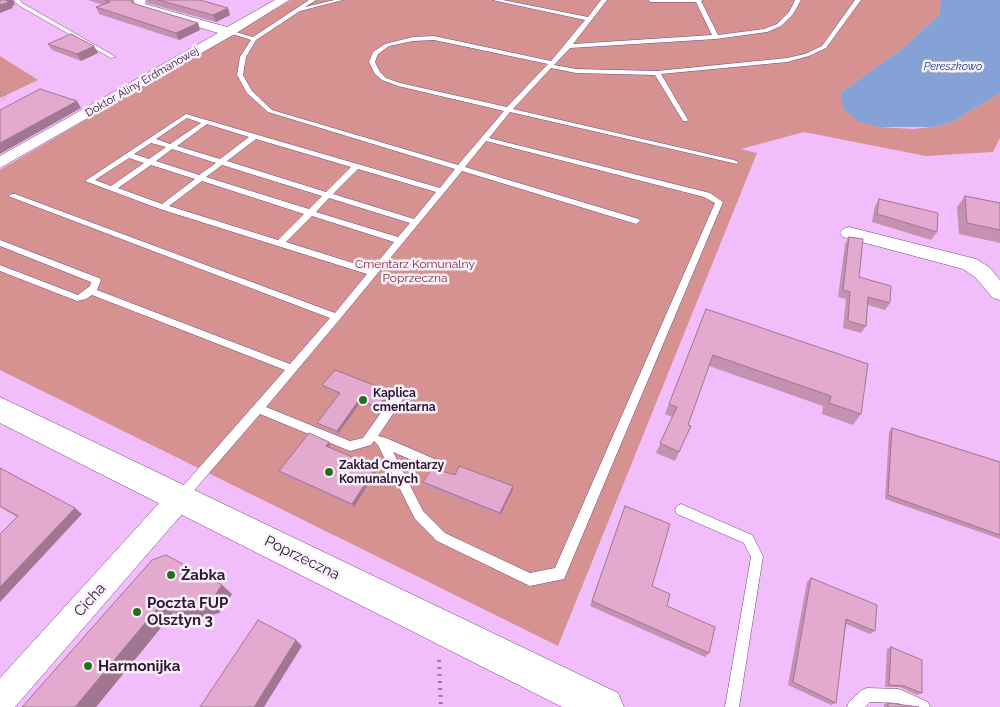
<!DOCTYPE html>
<meta charset="utf-8">
<style>
body{margin:0}
canvas{display:block;background:#f1befb}
</style>
<canvas width="1000" height="707"></canvas>
<script>
const c = document.querySelector('canvas').getContext('2d');
c.lineJoin = 'round';
function fill(path, color) {
  c.fillStyle = color;
  c.fill(path, 'evenodd');
}
function poly(rows) {
  const path = new Path2D();
  for (const r of rows) {
    path.moveTo(r[0], r[1]);
    for (let i = 2; i < r.length; i += 2) path.lineTo(r[i], r[i + 1]);
  }
  return path;
}
function trace(path, color, width, dash) {
  c.strokeStyle = color;
  c.lineWidth = width;
  c.lineCap = dash ? 'butt' : 'round';
  c.setLineDash(dash || []);
  c.stroke(path);
}
function drawText(font, color, halo, rows, align = 'center') {
  c.font = font + ' Raleway,sans-serif';
  c.lineWidth = 5;
  c.setLineDash([]);
  c.textBaseline = 'middle';
  c.strokeStyle = halo;
  c.fillStyle = color;
  for (const [text, x, y, turn = 0] of rows) {
    c.save();
    c.translate(x, y);
    c.rotate((+turn || 0) * Math.PI / 180);
    c.textAlign = isNaN(turn) ? turn : align;
    if (halo) c.strokeText(text, 0, 0);
    c.fillText(text, 0, 0);
    c.restore();
  }
}
const green = poly([
 [291,0,941,0,939,15,903,48,842,92,879,127,913,129,933,127,952,122,1000,93,1000,138,993,152,926,156,804,132,741,149,757,153,558,646,0,370,0,170],
 [0,56,38,80,0,98]
]);
const water = poly([
 [941,0,1000,0,1000,93,952,122,933,127,879,127,859,122,845,111,841,102,842,92,903,48,939,15]
]);
const pathFar1 = poly([
 [0,92,7,95,0,102]
]);
const path = poly([
 [439,660,441,707]
]);
const lane = poly([
 [14,0,20,0,22,3,116,57,111,58,18,5,14,0],
 [309,0,316,0,305,7,334,0,343,0,300,11,256,40,246,57,243,75,252,91,272,110,458,165,504,111,398,86,382,80,375,74,369,62,373,52,385,44,413,37,434,36,551,61,585,20,492,0,503,0,588,17,601,0,607,0,573,44,712,35,696,2,651,2,648,0,704,0,701,1,718,35,764,29,777,24,789,12,795,0,801,0,793,14,781,26,767,32,716,39,570,48,554,65,576,69,657,71,787,58,805,54,822,46,855,0,861,0,826,48,809,56,787,62,661,74,688,120,687,121,683,121,655,75,576,73,551,68,513,109,734,160,738,162,737,164,510,112,489,138,710,193,723,202,564,579,530,586,437,541,415,519,378,445,374,441,371,445,350,451,260,414,184,502,180,504,176,502,174,498,176,494,285,370,92,295,86,299,77,301,0,271,0,265,78,295,90,286,91,282,0,246,0,240,99,278,101,280,97,290,290,364,330,318,8,196,12,194,15,194,335,313,367,274,160,209,85,181,186,114,440,188,455,169,268,112,247,93,237,75,240,57,251,40,226,32,229,30,253,37,309,0],
 [434,40,548,64,507,107,400,83,386,78,380,72,375,62,378,54,389,46,413,41,434,40],
 [187,118,201,123,170,144,156,139,187,118],
 [207,124,249,137,220,159,177,146,207,124],
 [256,139,351,167,326,192,227,161,256,139],
 [486,141,704,197,715,203,555,568,530,573,445,533,423,511,393,452,435,470,439,469,441,465,439,461,386,438,378,436,403,399,404,396,403,393,399,392,395,393,363,438,350,441,266,407,340,319,462,171,633,223,636,224,640,221,639,219,465,167,486,141],
 [151,143,166,147,149,159,134,154,151,143],
 [172,149,216,163,199,175,156,161,172,149],
 [129,158,144,163,111,186,95,180,129,158],
 [151,165,195,179,162,204,118,188,151,165],
 [222,165,322,196,309,209,206,177,222,165],
 [358,169,436,192,414,219,333,194,358,169],
 [202,181,304,214,278,240,169,206,202,181],
 [329,198,410,223,398,237,316,212,329,198],
 [312,216,394,242,372,269,286,242,312,216],
 [681,504,752,535,763,556,739,707,725,707,751,557,744,543,677,514,675,510,677,506,681,504],
 [867,688,899,689,928,702,930,707,907,707,898,703,870,702,865,707,847,707,849,702,862,690,867,688]
]);
const street = poly([
 [134,0,146,0,145,4,227,27,275,0,289,0,233,35,0,168,0,156,218,33,135,8,134,0],
 [849,227,976,259,989,267,1000,280,1000,300,993,298,975,277,963,269,843,237,840,233,843,229,849,227],
 [180,486,189,490,193,498,189,506,15,707,0,707,0,678,171,490,180,486]
]);
const secondary = poly([
 [0,397,618,693,624,707,562,707,0,423,0,397]
]);
const wall = poly([
 [88,0,133,0,133,4,198,23,200,30,179,40,99,14,96,7,103,5],
 [146,0,200,0,230,15,216,22,147,3],
 [48,44,98,53,81,61,52,50],
 [965,196,1000,203,1000,243,959,234,957,207],
 [879,199,937,232,931,240,872,222,875,206],
 [849,237,859,277,890,303,885,310,868,305,866,326,861,333,843,328,846,299,838,297,845,244],
 [706,309,861,414,853,425,822,414,823,406,709,366,688,425,691,426,675,461,656,453,672,417,665,414],
 [322,385,389,391,390,395,379,411,360,403,338,434,319,426,317,423,338,395,324,389],
 [892,428,1000,462,1000,539,885,499,889,432],
 [330,445,329,447,376,467,377,470,354,507,281,474,279,471],
 [0,468,82,514,17,517,0,507],
 [455,475,513,486,513,489,500,516,424,485,423,482],
 [625,506,652,586,667,606,709,653,705,657,590,606],
 [152,560,232,594,219,613,188,621,173,613,96,707],
 [811,578,875,631,870,634,846,624,836,703,831,705,788,685,807,582],
 [891,647,922,693,917,695,900,687,885,687,887,649],
 [888,703,919,707,884,707,884,704]
]);
const shadedWall = poly([
 [7,0,13,0,15,5,12,6,13,8,0,13,0,5],
 [228,8,230,15,216,22,213,15],
 [198,23,200,30,179,40,176,33],
 [94,46,98,53,81,61,77,54],
 [77,101,81,108,0,154,0,143],
 [389,391,390,395,379,411,378,407],
 [359,400,360,403,338,434,337,431],
 [329,442,330,445,327,449,326,446],
 [376,467,377,470,354,507,352,504],
 [513,486,513,489,500,516,500,513],
 [75,508,82,514,0,602,0,587],
 [222,585,232,594,219,613,188,621,177,612],
 [161,604,173,613,96,707,75,707],
 [296,640,302,646,264,707,254,707]
]);
const building = poly([
 [0,0,7,0,6,0,9,2,0,5,0,0],
 [105,0,131,0,132,3,198,23,176,33,96,7,110,2,105,0],
 [158,0,200,0,228,8,213,15,158,0],
 [71,34,94,46,77,54,48,44,71,34],
 [40,89,77,101,0,143,0,110,40,89],
 [965,196,1000,203,1000,230,967,223,965,196],
 [879,199,938,213,937,232,877,214,879,199],
 [849,237,863,239,859,277,891,286,890,303,868,297,866,326,848,321,850,292,843,290,849,237],
 [706,309,868,364,861,414,829,403,831,396,713,355,688,425,691,426,679,452,660,443,677,407,669,404,706,309],
 [335,370,389,391,378,407,359,400,337,431,317,423,340,393,322,385,335,370],
 [892,428,1000,462,1000,535,888,495,892,428],
 [309,433,329,442,326,446,376,467,352,504,279,471,309,433],
 [459,466,513,486,500,513,423,482,432,468,455,475,459,466],
 [0,468,75,508,0,587,0,534,18,516,0,506,0,468],
 [625,506,670,524,652,586,670,594,667,606,715,627,709,653,592,601,625,506],
 [166,555,222,585,209,604,177,612,161,604,75,707,22,707,152,560,166,555],
 [811,578,877,605,875,631,846,619,836,703,793,682,811,578],
 [258,620,296,640,254,707,200,707,258,620],
 [891,647,922,660,922,693,904,686,889,685,891,647],
 [888,703,919,707,888,707,888,703]
]);
const markers = [
 [363,400,5,"#247117"],
 [329,472,5,"#247117"],
 [171,575,5,"#247117"],
 [137,612,5,"#247117"],
 [88,666,5,"#247117"]
];
const farWaternames = [
 ["Pereszkowo",953,67]
];
const farStreetnames = [
 ["Doktor Aliny Erdmanowej",142,82,-30]
];
const parkNames = [
 ["Cmentarz Komunalny",415,264],
 ["Poprzeczna",415,278]
];
const poiNames = [
 ["Kaplica",373,393],
 ["cmentarna",373,407],
 ["Zakład Cmentarzy",339,465],
 ["Komunalnych",339,479]
];
const nearStreetnames = [
 ["Poprzeczna",302,558,26],
 ["Cicha",90,600,-48]
];
const nearPoinames = [
 ["Żabka",181,575],
 ["Poczta FUP",147,603],
 ["Olsztyn 3",147,620],
 ["Harmonijka",98,666]
];
fill(green, '#d69290');
fill(water, '#84a2d6');
trace(lane, '#74477d', 1);
trace(street, '#74477d', 1);
trace(secondary, '#74477d', 1);
trace(pathFar1, '#9d77a4', 2, [0.5, 2.5]);
trace(path, '#9d77a4', 4, [2, 5]);
fill(lane, '#fff');
fill(street, '#fff');
fill(secondary, '#fff');
fill(wall, '#c491b1');
fill(shadedWall, '#a07690');
fill(building, '#e4a9ce');
trace(building, '#a07690', 1);
for (const [x, y, r, color] of markers) {
  const dot = new Path2D();
  dot.arc(x, y, r, 0, 2 * Math.PI);
  c.fillStyle = color;
  c.fill(dot);
  trace(dot, '#faf0fc', 2);
}
drawText('italic 11px', '#1d407f', '#faf0fc', farWaternames);
drawText('11px', '#2c182f', '#faf0fc', farStreetnames);
drawText('12px', '#7b292d', '#faf0fc', parkNames);
drawText('bold 12px', '#2c182f', '#faf0fc', poiNames, 'left');
drawText('15px', '#2c182f', '#faf0fc', nearStreetnames);
drawText('bold 15px', '#2c182f', '#faf0fc', nearPoinames, 'left');
</script>
